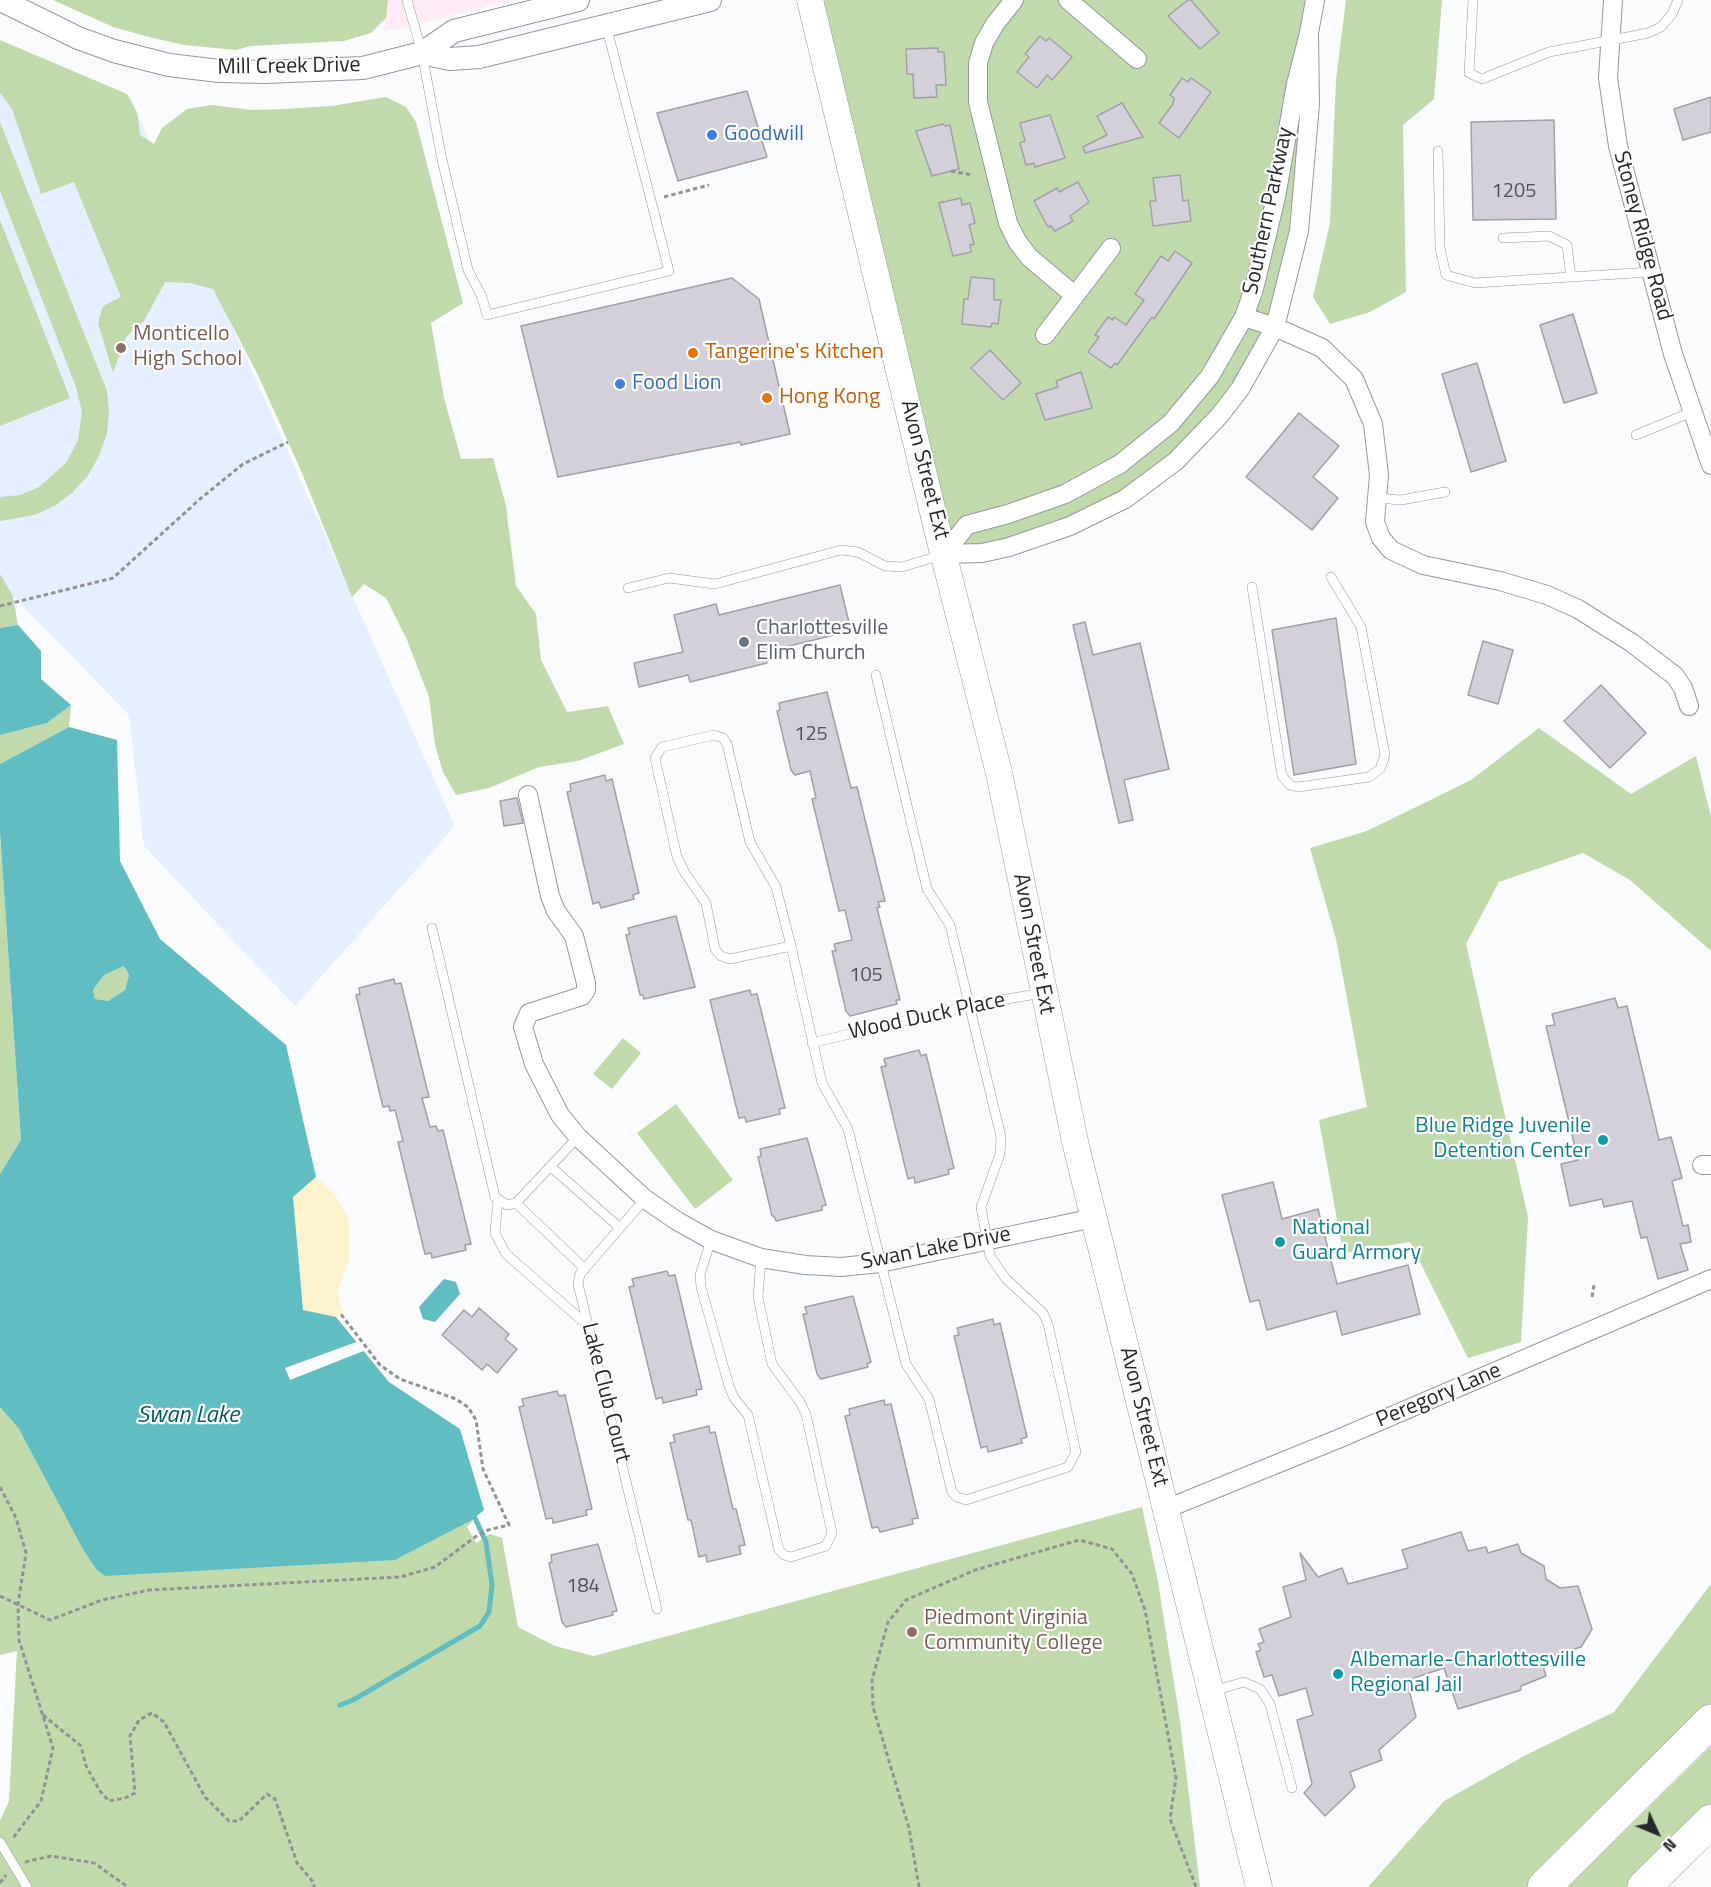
<!DOCTYPE html>
<style>
body{margin:0}
#map{position:relative;width:1711px;height:1887px;overflow:hidden;background:#fafbfd;font-family:"Titillium Web",sans-serif}
canvas{display:block}
.north{position:absolute;left:1627px;top:1803px;width:60px;height:60px;-webkit-text-stroke:4px #fff;paint-order:stroke;rotate:134deg;font-size:16px;font-weight:700;line-height:24px;text-align:center;color:#26282b}
.north::after{content:'';display:block;margin:auto;width:21px;height:27px;background:#26282b;clip-path:polygon(50% 0,100% 100%,50% 72%,0 100%)}
</style>
<div id="map">
<canvas width="1711" height="1887"></canvas>
<div class="north">N</div>
</div>
<script>
const c = document.querySelector('canvas').getContext('2d');
c.lineJoin = 'round';
function fill(path, color) {
  c.fillStyle = color;
  c.fill(path, 'evenodd');
}
function poly(rows) {
  const path = new Path2D();
  for (const r of rows) {
    path.moveTo(r[0], r[1]);
    for (let i = 2; i < r.length; i += 2) path.lineTo(r[i], r[i + 1]);
  }
  return path;
}
function trace(path, color, width, dash) {
  c.strokeStyle = color;
  c.lineWidth = width;
  c.lineCap = dash ? 'butt' : 'round';
  c.setLineDash(dash || []);
  c.stroke(path);
}
function drawText(font, color, halo, rows, align = 'center') {
  c.font = font + ' "Titillium Web",sans-serif';
  c.lineWidth = 4.5;
  c.setLineDash([]);
  c.textBaseline = 'middle';
  c.strokeStyle = halo;
  c.fillStyle = color;
  for (const [text, x, y, turn = 0] of rows) {
    c.save();
    c.translate(x, y);
    c.rotate((+turn || 0) * Math.PI / 180);
    c.textAlign = isNaN(turn) ? turn : align;
    if (halo) c.strokeText(text, 0, 0);
    c.fillText(text, 0, 0);
    c.restore();
  }
}
const commercial = poly([
 [388,0,516,0,384,32]
]);
const built = poly([
 [0,41,131,100,455,826,295,1006,144,846,129,715,14,597,0,601]
]);
const green = poly([
 [53,0,388,0,386,18,371,33,344,41,251,46,236,50,184,45,149,37,113,27],
 [810,0,1315,0,1310,104,1275,327,1197,440,1070,526,944,554],
 [1346,0,1442,0,1434,99,1403,125,1406,292,1370,312,1330,324,1313,297,1330,223,1336,80],
 [0,40,127,94,137,112,140,135,154,144,162,128,187,109,211,105,252,110,285,109,331,106,386,97,406,107,416,122,463,303,431,323,444,398,461,459,493,458,506,506,516,586,536,614,541,660,567,712,608,706,624,744,578,761,539,767,489,788,456,795,443,772,435,745,429,697,407,640,386,598,364,584,352,597,302,473,258,375,213,289,190,283,165,282,144,321,126,337,113,373,98,323,103,306,121,297,74,182,41,194,12,109,0,93],
 [0,122,107,391,109,412,107,433,99,456,89,474,73,492,56,505,35,515,0,521,0,497,20,495,39,487,66,463,78,440,82,412,76,387,0,191],
 [0,220,70,398,0,426],
 [0,574,13,596,18,625,0,628],
 [71,705,69,727,0,764,0,735,47,723],
 [1539,728,1631,794,1696,756,1711,817,1711,951,1630,880,1583,853,1499,882,1466,944,1528,1217,1521,1342,1468,1358,1410,1242,1343,1253,1319,1120,1367,1107,1336,939,1310,848,1367,831,1471,780],
 [0,832,21,1140,0,1174],
 [124,966,129,975,125,990,108,1001,95,999,93,990,104,975],
 [623,1038,641,1053,612,1089,593,1074],
 [676,1104,733,1180,695,1209,637,1133],
 [0,1407,19,1429,395,1560,475,1518,467,1527,476,1543,490,1534,502,1538,518,1627,555,1646,594,1656,1142,1507,1158,1582,1180,1721,1200,1887,0,1887,0,1821,9,1801,17,1651,0,1655],
 [1711,1584,1711,1721,1544,1887,1368,1887,1444,1801,1526,1755,1614,1712],
 [1711,1746,1711,1811,1636,1887,1568,1887]
]);
const sand = poly([
 [316,1177,335,1194,349,1220,349,1260,338,1291,340,1304,344,1310,336,1317,303,1310,293,1197]
]);
const water = poly([
 [18,625,41,651,41,679,71,705,47,723,0,735,0,628],
 [69,727,117,740,120,861,160,939,286,1045,316,1177,293,1197,303,1310,336,1317,389,1382,460,1429,484,1510,472,1520,395,1560,105,1576,97,1570,84,1551,19,1429,0,1407,0,1174,21,1140,0,832,0,764],
 [124,966,129,975,125,990,108,1001,95,999,93,990,104,975],
 [444,1279,456,1282,460,1294,435,1322,423,1319,419,1307]
]);
const pier = poly([
 [359,1341,366,1350,290,1380,285,1368]
]);
const stream = poly([
 [340,1705,353,1700,480,1626,489,1612,492,1585,486,1542,475,1518]
]);
const building = poly([
 [1188,0,1191,0,1219,33,1200,49,1168,16,1188,0],
 [1040,36,1046,41,1049,38,1072,57,1052,80,1047,75,1037,88,1017,72,1029,57,1025,54,1040,36],
 [938,48,938,52,944,52,946,85,936,85,937,97,914,98,913,74,907,74,906,49,938,48],
 [1182,78,1188,82,1191,78,1211,92,1179,138,1159,123,1173,104,1174,98,1170,95,1182,78],
 [747,91,767,157,678,181,657,113,747,91],
 [1711,97,1711,132,1683,140,1674,109,1711,97],
 [1122,103,1143,137,1085,153,1083,147,1107,135,1097,116,1122,103],
 [1050,115,1065,158,1035,167,1034,163,1026,165,1020,143,1025,141,1020,123,1050,115],
 [1554,120,1556,219,1473,220,1471,122,1554,120],
 [943,124,945,126,950,125,959,169,932,176,916,131,943,124],
 [1180,175,1183,201,1188,200,1191,221,1153,226,1150,201,1156,201,1153,178,1180,175],
 [1078,182,1089,202,1070,216,1073,221,1055,231,1051,226,1048,227,1034,201,1057,188,1059,192,1078,182],
 [961,198,962,205,970,203,975,223,969,225,974,244,970,245,971,252,953,256,939,203,961,198],
 [1175,251,1192,263,1154,319,1152,317,1117,365,1115,363,1111,368,1088,352,1099,337,1095,335,1108,317,1113,320,1114,317,1126,325,1144,300,1135,294,1161,256,1168,261,1175,251],
 [971,277,994,279,994,300,1001,300,998,324,992,323,991,327,962,324,964,299,968,299,971,277],
 [732,278,759,299,790,434,741,445,740,442,558,477,521,326,732,278],
 [1573,314,1597,393,1564,403,1540,325,1573,314],
 [990,350,1021,383,1003,400,971,368,990,350],
 [1477,363,1506,461,1471,472,1442,374,1477,363],
 [1081,372,1092,408,1045,420,1036,394,1058,387,1056,381,1081,372],
 [1299,413,1339,446,1313,477,1338,498,1312,530,1246,477,1299,413],
 [840,585,851,631,764,652,767,663,690,682,688,675,639,687,634,663,683,652,674,615,716,604,719,615,840,585],
 [1336,618,1356,764,1294,775,1272,630,1336,618],
 [1085,622,1093,655,1140,643,1169,769,1124,780,1133,820,1119,823,1073,625,1085,622],
 [1483,641,1513,650,1498,704,1468,695,1483,641],
 [1601,685,1646,733,1610,768,1564,721,1601,685],
 [827,692,851,788,857,787,885,901,878,902,880,907,877,908,900,1000,896,1000,897,1004,850,1016,846,1011,832,951,836,951,834,944,852,940,845,910,839,911,812,799,816,798,810,771,795,775,791,770,777,711,780,710,779,703,827,692],
 [605,775,606,781,612,779,639,893,633,895,634,899,601,908,599,902,593,904,567,792,571,791,570,784,605,775],
 [517,798,523,823,504,826,500,801,517,798],
 [676,916,695,987,644,999,643,995,640,995,626,935,630,934,628,928,676,916],
 [394,979,395,984,401,983,429,1097,422,1098,430,1127,436,1126,438,1131,443,1130,471,1244,465,1245,466,1250,432,1258,431,1253,425,1254,398,1142,403,1141,395,1110,390,1111,389,1106,383,1107,356,995,360,994,359,988,394,979],
 [750,990,751,995,757,994,785,1108,779,1109,780,1114,746,1122,745,1117,739,1118,710,1000,750,990],
 [1615,998,1618,1008,1627,1006,1659,1140,1671,1137,1682,1178,1672,1181,1683,1226,1688,1225,1691,1242,1680,1244,1688,1270,1658,1279,1647,1237,1641,1238,1632,1201,1604,1207,1602,1199,1570,1206,1561,1164,1578,1160,1546,1026,1555,1025,1552,1014,1615,998],
 [919,1050,921,1056,926,1054,954,1168,948,1170,949,1174,915,1183,914,1177,908,1179,881,1067,886,1066,884,1059,919,1050],
 [807,1138,826,1205,822,1206,822,1210,776,1221,774,1216,772,1216,758,1157,761,1156,760,1149,807,1138],
 [1273,1182,1282,1219,1318,1209,1337,1284,1408,1265,1420,1314,1342,1335,1336,1311,1267,1330,1259,1300,1250,1302,1222,1195,1273,1182],
 [667,1271,669,1276,675,1275,702,1389,696,1390,697,1395,663,1403,662,1397,656,1399,629,1287,634,1286,632,1279,667,1271],
 [853,1296,871,1362,867,1364,868,1367,821,1379,817,1374,803,1314,807,1314,805,1307,853,1296],
 [479,1308,509,1334,505,1339,517,1349,497,1373,487,1364,482,1370,442,1335,464,1310,472,1317,479,1308],
 [993,1319,994,1325,1000,1323,1027,1437,1021,1439,1022,1443,988,1452,987,1446,981,1448,954,1336,959,1335,957,1328,993,1319],
 [557,1391,559,1396,565,1395,592,1509,586,1510,587,1515,553,1523,552,1518,546,1519,519,1407,524,1406,522,1399,557,1391],
 [884,1400,885,1405,891,1404,918,1518,912,1519,913,1524,880,1532,878,1527,872,1528,845,1416,850,1415,849,1409,884,1400],
 [709,1426,710,1433,715,1432,733,1509,736,1509,745,1545,739,1546,741,1554,707,1562,706,1555,699,1557,691,1520,688,1520,670,1443,675,1442,673,1435,709,1426],
 [1461,1532,1468,1551,1486,1547,1488,1553,1518,1544,1521,1553,1544,1566,1546,1579,1560,1588,1578,1586,1592,1629,1581,1647,1541,1659,1546,1676,1521,1686,1521,1690,1458,1709,1444,1668,1414,1678,1416,1687,1409,1690,1416,1717,1379,1750,1382,1760,1350,1772,1355,1787,1325,1816,1304,1793,1312,1784,1297,1720,1313,1715,1306,1688,1279,1696,1272,1675,1264,1677,1256,1652,1261,1650,1258,1644,1264,1642,1259,1629,1291,1617,1283,1587,1306,1580,1300,1553,1318,1577,1342,1568,1348,1584,1408,1568,1402,1550,1461,1532],
 [598,1544,617,1611,612,1612,613,1615,566,1627,562,1622,549,1563,552,1562,551,1555,598,1544]
]);
const path = poly([
 [951,171,972,175],
 [664,197,709,185],
 [0,606,113,578,200,499,243,464,288,442],
 [1592,1297,1594,1285],
 [0,1487,16,1518,26,1553,18,1604,19,1640,53,1748,41,1801,13,1838],
 [0,1596,50,1620,102,1600,149,1590,400,1577,435,1567,475,1537,488,1530,509,1525,483,1469,476,1420,468,1407,456,1399,400,1379,380,1365,340,1313],
 [43,1715,81,1746,86,1766,100,1791,109,1801,125,1798,135,1793,130,1736,139,1720,152,1713,164,1722,205,1797,229,1821,239,1821,267,1794,275,1799,297,1863,314,1883,314,1887],
 [25,1862,51,1856,94,1863,128,1887],
 [0,1883,6,1875],
 [919,1887,909,1828,873,1707,872,1680,888,1622,906,1600,975,1570,1079,1540,1112,1549,1132,1574,1145,1610,1176,1778,1170,1819,1196,1887]
]);
const service = poly([
 [407,0,422,53,441,155,468,270,482,297,487,315,669,271,606,25],
 [1473,0,1469,73,1482,79,1549,52,1648,33,1661,27,1672,14,1678,0],
 [1438,151,1440,248,1446,275,1475,283,1651,272],
 [1503,238,1549,236,1567,245,1571,277],
 [1636,435,1692,412],
 [1377,498,1401,500,1445,492],
 [1252,587,1282,776,1290,785,1298,787,1369,777,1380,769,1385,755,1361,627,1331,577],
 [628,588,669,578,715,584,841,550,858,552,885,566,902,567,942,555],
 [714,735,723,738,727,744,750,842,776,887,791,946,730,959,721,956,715,949,706,903,685,873,677,857,655,758,662,747,714,735],
 [432,928,495,1197,507,1205,516,1203,578,1137],
 [791,946,822,1083,848,1129,906,1364,929,1399,952,1492,957,1497,966,1500,1068,1467,1076,1452,1048,1324,1043,1313,1006,1279,990,1256,981,1207,1000,1154,1001,1137,950,925,927,889,876,675],
 [812,1043,970,1005,1043,993],
 [550,1166,620,1228],
 [645,1199,580,1274,578,1284,657,1609],
 [498,1200,495,1233,506,1254,586,1324],
 [516,1203,585,1269],
 [711,1240,700,1275,701,1287,729,1386,734,1398,748,1415,779,1550,784,1555,791,1557,826,1546,832,1533,806,1414,800,1402,772,1364,758,1297,761,1258],
 [1213,1691,1244,1682,1260,1689,1270,1704,1292,1788],
 [0,1842,27,1887]
]);
const minor = poly([
 [1014,0,995,24,984,43,978,63,978,102,1008,223,1017,241,1029,257,1074,295],
 [1068,0,1137,59],
 [1613,0,1608,78,1618,146,1673,354,1711,465],
 [1309,33,1310,104,1299,231,1275,327,1240,389,1220,415,1176,461,1125,499,1070,526,1009,547,982,553,944,554,967,525,1008,514,1065,494,1120,464,1171,423,1210,376,1244,317,1254,289,1276,197,1296,84,1309,33],
 [1309,33,1315,0],
 [1244,317,1275,327,1322,348,1354,379,1373,424,1379,475,1375,522,1381,538,1391,550,1423,565,1500,581,1547,595,1578,609,1632,643,1675,676,1683,688,1689,706],
 [1045,335,1111,248],
 [528,795,550,896,556,911,574,936,586,983,586,990,582,996,529,1013,523,1027,534,1064,560,1115,578,1137,645,1199,677,1221,711,1240,761,1258,805,1265,841,1267,880,1263,1094,1218],
 [1702,1165,1711,1165],
 [1166,1509,1338,1439,1711,1279]
]);
const tertiary = poly([
 [1,0,78,38,114,51,169,65,219,71,265,72,363,68,422,53,454,31,578,0],
 [422,53,450,59,479,57,710,0]
]);
const secondary = poly([
 [810,0,936,525,999,773,1076,1146,1259,1887]
]);
const motorway = poly([
 [1544,1887,1711,1721],
 [1644,1887,1711,1821]
]);
const markers = [
 [712,135,6,"#3f7fe0"],
 [121,348,6,"#8d6e63"],
 [693,353,6,"#e8710a"],
 [620,384,6,"#3f7fe0"],
 [767,398,6,"#e8710a"],
 [744,642,6,"#6b7280"],
 [1603,1140,6,"#0f9aa8"],
 [1280,1242,6,"#0f9aa8"],
 [912,1632,6,"#8d6e63"],
 [1338,1674,6,"#0f9aa8"]
];
const numberNames = [
 ["1205",1514,192],
 ["125",811,735],
 ["105",866,976],
 ["184",583,1587]
];
const streetNames = [
 ["Mill Creek Drive",289,67,-1],
 ["Southern Parkway",1269,211,-78],
 ["Stoney Ridge Road",1642,236,75],
 ["Avon Street Ext",924,470,76],
 ["Avon Street Ext",1033,944,79],
 ["Wood Duck Place",927,1017,-12],
 ["Swan Lake Drive",936,1249,-11],
 ["Lake Club Court",605,1393,76],
 ["Peregory Lane",1439,1396,-23],
 ["Avon Street Ext",1143,1417,76]
];
const shopNames = [
 ["Goodwill",724,135],
 ["Food Lion",632,384]
];
const educationNames = [
 ["Monticello",133,335],
 ["High School",133,360],
 ["Piedmont Virginia",924,1619],
 ["Community College",924,1644]
];
const foodNames = [
 ["Tangerine's Kitchen",705,353],
 ["Hong Kong",779,398]
];
const worshipNames = [
 ["Charlottesville",756,629],
 ["Elim Church",756,654]
];
const cultureNames = [
 ["Blue Ridge Juvenile",1591,1127,"right"],
 ["Detention Center",1591,1152,"right"],
 ["National",1292,1229],
 ["Guard Armory",1292,1254],
 ["Albemarle-Charlottesville",1350,1661],
 ["Regional Jail",1350,1686]
];
const waterNames = [
 ["Swan Lake",188,1416]
];
fill(commercial, '#feebf5');
fill(built, '#e6efff');
fill(green, '#c0daac');
fill(sand, '#fcf2cc');
fill(water, '#60bdc1');
fill(pier, '#fafbfd');
trace(stream, '#60bdc1', 5);
fill(building, '#d3d0da');
trace(building, '#a19fa8', 1.5);
trace(service, '#9498a1', 10);
trace(minor, '#9498a1', 20);
trace(tertiary, '#9498a1', 24);
trace(secondary, '#9498a1', 27);
trace(motorway, '#9498a1', 34);
trace(path, '#909294', 3, [4.5, 3]);
trace(service, '#fff', 9);
trace(minor, '#fff', 18);
trace(tertiary, '#fff', 22);
trace(secondary, '#fff', 26);
trace(motorway, '#fff', 33);
for (const [x, y, r, color] of markers) {
  const dot = new Path2D();
  dot.arc(x, y, r, 0, 2 * Math.PI);
  c.fillStyle = color;
  c.fill(dot);
  trace(dot, '#fff', 2);
}
drawText('20px', '#515257', null, numberNames);
drawText('22px', '#26282b', '#fff', streetNames);
drawText('22px', '#366cbe', '#fff', shopNames, 'left');
drawText('22px', '#785e54', '#fff', educationNames, 'left');
drawText('22px', '#c56008', '#fff', foodNames, 'left');
drawText('22px', '#5b616d', '#fff', worshipNames, 'left');
drawText('22px', '#0d838f', '#fff', cultureNames, 'left');
drawText('italic 24px', '#055b5e', '#fff', waterNames);
</script>
